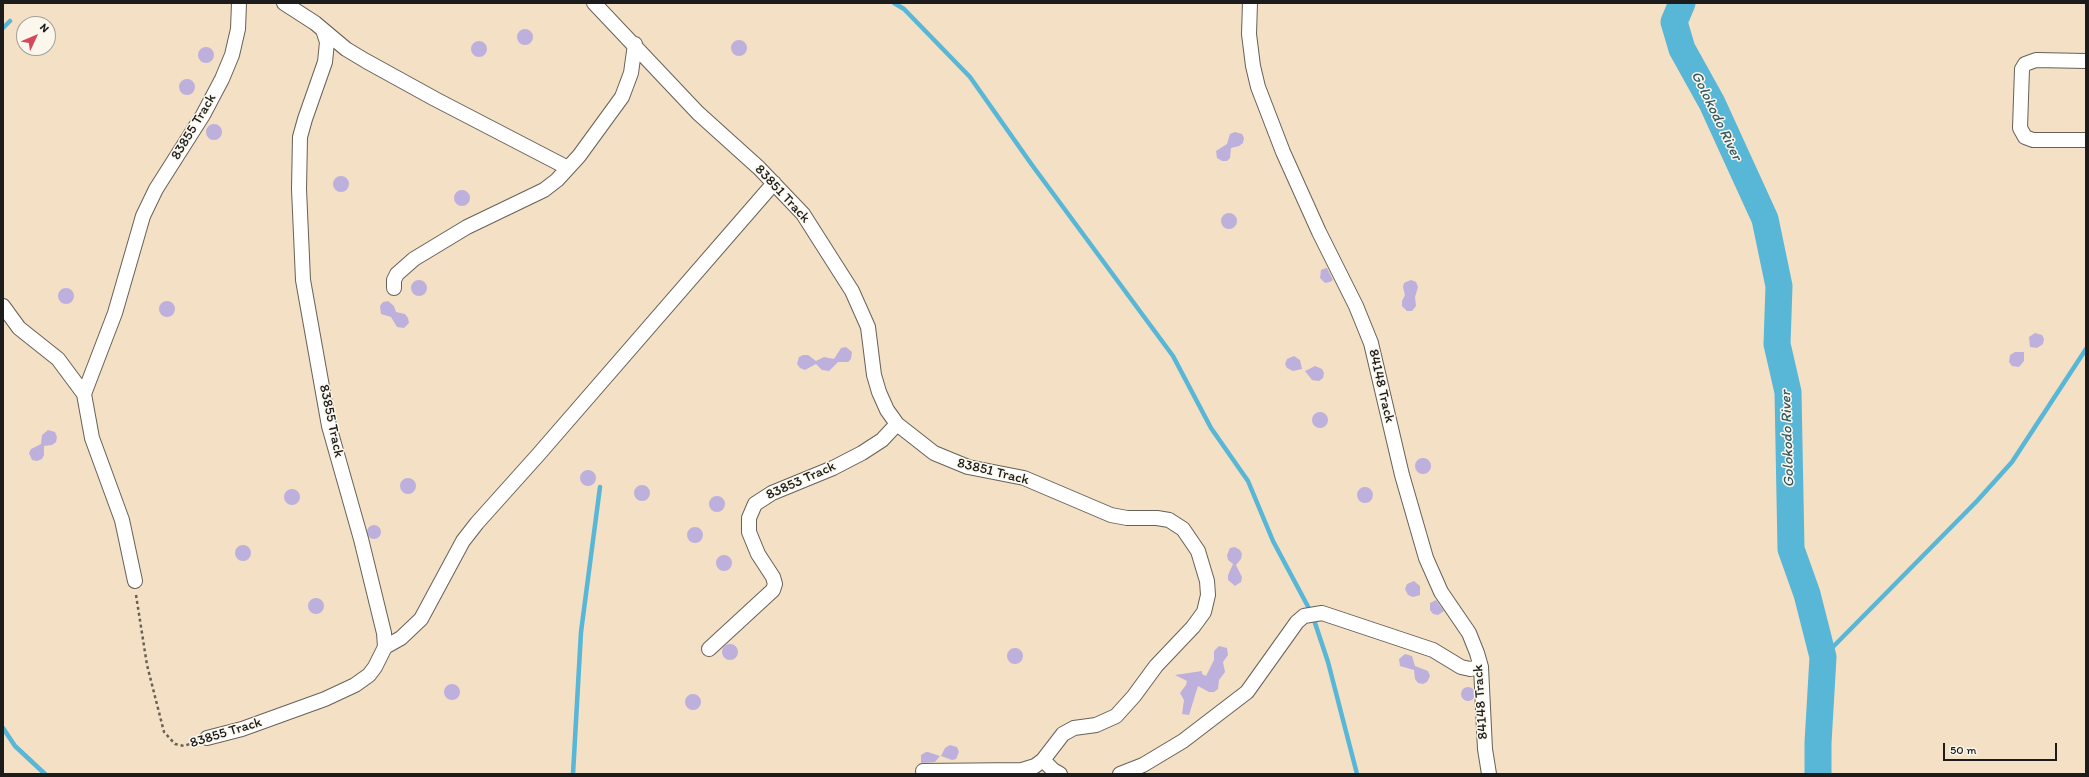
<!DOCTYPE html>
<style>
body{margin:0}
#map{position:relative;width:2089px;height:777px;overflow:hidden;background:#f3e0c5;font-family:Itim,sans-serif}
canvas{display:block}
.frame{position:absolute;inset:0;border:4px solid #1c1c1c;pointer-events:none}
.north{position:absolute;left:16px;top:16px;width:40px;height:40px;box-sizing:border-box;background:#fbf7ec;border:1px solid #a29f99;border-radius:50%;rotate:46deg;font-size:11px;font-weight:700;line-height:16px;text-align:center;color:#1c1c1c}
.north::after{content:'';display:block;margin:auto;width:14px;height:18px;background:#d1495b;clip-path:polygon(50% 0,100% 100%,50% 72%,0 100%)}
.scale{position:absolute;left:1943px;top:743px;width:114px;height:18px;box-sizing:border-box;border:2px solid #1c1c1c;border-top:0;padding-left:5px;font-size:12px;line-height:14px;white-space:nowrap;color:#1c1c1c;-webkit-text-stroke:3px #fbf7ec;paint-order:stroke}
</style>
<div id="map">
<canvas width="2089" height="777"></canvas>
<div class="frame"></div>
<div class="north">N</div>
<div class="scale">50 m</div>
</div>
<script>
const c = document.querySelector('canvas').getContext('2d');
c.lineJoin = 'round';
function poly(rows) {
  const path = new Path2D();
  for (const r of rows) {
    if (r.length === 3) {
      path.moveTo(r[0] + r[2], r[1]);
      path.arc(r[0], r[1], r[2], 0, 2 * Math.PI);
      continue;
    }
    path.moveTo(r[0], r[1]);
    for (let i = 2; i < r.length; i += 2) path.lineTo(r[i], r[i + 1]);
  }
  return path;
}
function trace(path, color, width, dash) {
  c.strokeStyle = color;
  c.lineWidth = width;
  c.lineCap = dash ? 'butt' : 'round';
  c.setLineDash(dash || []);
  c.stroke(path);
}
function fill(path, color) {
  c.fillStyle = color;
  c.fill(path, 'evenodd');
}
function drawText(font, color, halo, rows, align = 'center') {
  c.font = font + ' Itim,sans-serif';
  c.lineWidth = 3;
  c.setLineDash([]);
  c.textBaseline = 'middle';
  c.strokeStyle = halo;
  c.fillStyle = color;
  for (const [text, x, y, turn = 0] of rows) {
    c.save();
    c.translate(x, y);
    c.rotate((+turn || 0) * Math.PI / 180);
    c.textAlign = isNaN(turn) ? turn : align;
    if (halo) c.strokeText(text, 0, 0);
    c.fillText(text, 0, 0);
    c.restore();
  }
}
const stream = poly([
 [894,3,904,9,970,77,1032,165,1173,356,1211,428,1248,481,1273,541,1312,614,1328,662,1357,774],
 [3,28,10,21],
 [1823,657,1977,501,2012,462,2086,349],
 [3,728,15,746,45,774],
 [573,774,581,632,600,487]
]);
const river = poly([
 [1682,3,1674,22,1682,49,1712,103,1765,219,1779,286,1777,344,1788,392,1791,549,1807,594,1823,657,1818,743,1818,774]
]);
const building = poly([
 [525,37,8],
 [739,48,8],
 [479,49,8],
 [206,55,8],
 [187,87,8],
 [214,132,8],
 [1235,132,1242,134,1244,138,1243,143,1239,146,1231,148,1230,158,1227,161,1222,161,1217,158,1216,151,1227,144,1230,134],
 [341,184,8],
 [462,198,8],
 [1229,221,8],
 [1326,268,1327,268,1333,280,1330,282,1325,283,1320,278,1321,270],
 [1411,280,1416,282,1418,287,1415,297,1416,306,1412,311,1407,311,1402,306,1402,301,1405,295,1403,287,1404,283],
 [419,288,8],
 [66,296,8],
 [388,301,394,306,396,312,405,314,408,318,409,323,404,328,397,327,391,317,381,314,380,306,383,302],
 [167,309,8],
 [2035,333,2042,335,2044,339,2043,344,2037,348,2030,347,2029,337],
 [846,347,852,352,851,359,848,362,838,362,829,371,822,370,816,364,805,370,800,368,797,364,799,357,803,355,808,355,816,361,824,357,834,359,841,348],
 [2015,352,2024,352,2024,361,2019,367,2012,366,2009,362,2010,355],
 [1294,356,1300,360,1302,369,1293,371,1287,368,1285,364,1287,359],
 [1315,366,1322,369,1324,373,1323,378,1319,381,1312,380,1305,371],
 [1320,420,8],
 [48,430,55,432,57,437,56,442,52,445,44,446,44,455,42,459,37,461,32,460,29,453,31,449,41,444,42,435],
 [1423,466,8],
 [588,478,8],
 [408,486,8],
 [642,493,8],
 [1365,495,8],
 [292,497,8],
 [717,504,8],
 [374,532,7],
 [695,535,8],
 [243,553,8],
 [1235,547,1240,550,1242,554,1241,559,1236,565,1242,577,1241,582,1235,586,1228,580,1228,575,1233,564,1228,560,1227,555,1230,548],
 [724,563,8],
 [1414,581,1420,586,1420,595,1413,597,1408,595,1405,589,1407,584],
 [316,606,8],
 [1436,600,1444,611,1438,615,1433,614,1430,610,1430,603],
 [730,652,8],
 [1219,646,1227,648,1228,655,1223,662,1225,672,1219,680,1218,689,1214,692,1209,692,1198,686,1189,715,1182,714,1184,700,1180,693,1186,685,1187,681,1175,675,1202,671,1202,674,1206,676,1214,660,1214,651],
 [1015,656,8],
 [1405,654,1412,656,1415,666,1428,671,1430,676,1427,682,1423,684,1418,683,1415,679,1414,670,1400,666,1399,659],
 [452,692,8],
 [1468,694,7],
 [693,702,8],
 [950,745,957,747,959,752,956,759,952,760,941,756,945,748],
 [926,752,928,752,940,756,935,762,921,763,921,755]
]);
const path = poly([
 [136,595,147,665,164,732,175,744,184,746,195,742]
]);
const street = poly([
 [284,3,315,23,346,49,366,61,435,99,568,168],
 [594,3,698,113,759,168,803,214,852,291,868,327,874,375,879,392,887,410,897,424,934,453,968,467,1024,478,1111,515,1127,518,1157,518,1169,520,1183,529,1198,551,1207,581,1208,595,1204,612,1193,627,1156,666,1134,696,1116,716,1096,725,1074,728,1063,734,1043,760,1035,766,1022,770,923,771],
 [1250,3,1249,34,1253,66,1258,87,1283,152,1319,232,1356,306,1371,343,1402,475,1426,558,1441,592,1469,633,1477,653,1481,667,1485,749,1489,774],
 [2086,61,2036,60,2025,64,2022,69,2020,128,2025,137,2033,140,2086,140],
 [394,288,394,280,397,274,414,259,467,227,544,190,557,180,579,156,622,97,631,73,635,44],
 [3,306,19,328,58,359,84,394],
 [135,581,122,520,92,438,84,394,115,313,143,216,156,189,203,115,222,79,232,55,238,29,239,3],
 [385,647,401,638,421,619,463,541,477,523,538,455,774,183],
 [709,649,773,590,775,584,773,577,758,554,749,532,749,518,755,504,772,493,833,468,862,453,882,440,897,424],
 [207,738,242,729,325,699,355,685,369,675,375,667,385,647,384,633,361,539,329,426,303,280,299,189,300,137,305,119,325,62,327,42,323,30],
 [1043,760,1053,770,1060,774],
 [1120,774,1143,765,1183,741,1247,692,1297,622,1304,616,1322,613,1433,650,1461,667,1470,669,1481,667]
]);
const streetNames = [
 ["83855 Track",194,127,-59],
 ["83851 Track",782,194,47],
 ["84148 Track",1381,386,77],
 ["83855 Track",331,421,78],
 ["83851 Track",993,472,14],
 ["83853 Track",801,481,-24],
 ["84148 Track",1481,702,-94],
 ["83855 Track",226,733,-17]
];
const waterNames = [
 ["Golokodo River",1716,116,64],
 ["Golokodo River",1788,439,-92]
];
trace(stream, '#58b6d6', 4.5);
trace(river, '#58b6d6', 27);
fill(building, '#bdb0dd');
trace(street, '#676157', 16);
trace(path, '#676157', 2.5, [3, 3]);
trace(street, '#fff', 14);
drawText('14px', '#1c1c1c', '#fbf7ec', streetNames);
drawText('italic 15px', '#345a66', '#fbf7ec', waterNames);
</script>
